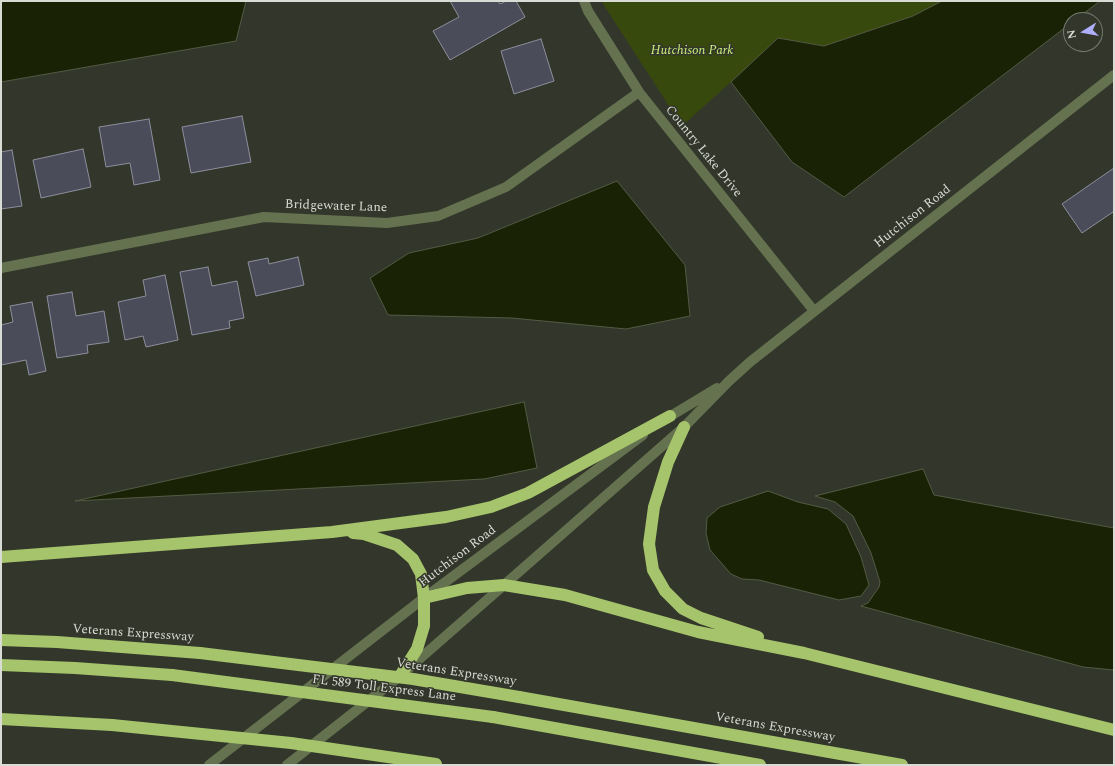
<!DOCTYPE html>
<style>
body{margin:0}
#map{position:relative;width:1115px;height:766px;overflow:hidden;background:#33372b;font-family:Spectral,serif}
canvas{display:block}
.frame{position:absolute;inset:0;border:2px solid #d9dcd4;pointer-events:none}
.north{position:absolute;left:1063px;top:12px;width:40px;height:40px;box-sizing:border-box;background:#33372b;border:1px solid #75796f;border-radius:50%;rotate:259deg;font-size:11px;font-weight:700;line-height:16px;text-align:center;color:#d9dcd4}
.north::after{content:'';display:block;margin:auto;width:14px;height:18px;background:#aeaefa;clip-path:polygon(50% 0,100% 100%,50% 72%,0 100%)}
</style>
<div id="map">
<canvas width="1115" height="766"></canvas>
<div class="frame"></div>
<div class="north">N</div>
</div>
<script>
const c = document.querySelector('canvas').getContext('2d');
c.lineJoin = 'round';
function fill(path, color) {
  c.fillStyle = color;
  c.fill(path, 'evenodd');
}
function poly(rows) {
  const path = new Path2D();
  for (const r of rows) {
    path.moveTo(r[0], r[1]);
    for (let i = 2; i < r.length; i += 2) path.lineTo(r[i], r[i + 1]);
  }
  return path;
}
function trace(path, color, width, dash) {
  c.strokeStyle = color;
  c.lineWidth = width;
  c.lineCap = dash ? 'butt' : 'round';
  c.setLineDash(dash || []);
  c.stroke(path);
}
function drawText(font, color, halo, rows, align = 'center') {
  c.font = font + ' Spectral,serif';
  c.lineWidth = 3;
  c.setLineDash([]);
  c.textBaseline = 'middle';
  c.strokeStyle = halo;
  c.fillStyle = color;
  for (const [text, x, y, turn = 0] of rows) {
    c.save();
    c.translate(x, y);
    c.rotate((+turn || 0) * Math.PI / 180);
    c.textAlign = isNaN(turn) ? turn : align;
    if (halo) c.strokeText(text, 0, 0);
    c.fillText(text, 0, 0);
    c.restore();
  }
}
const green = poly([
 [602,1,942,1,913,16,824,46,778,38,731,82,682,126,605,7]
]);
const water = poly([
 [1,1,246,1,236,41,1,82,1,1],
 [942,1,1100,1,1075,20,1071,20,1071,23,844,197,792,162,731,82,778,38,824,46,913,16,942,1],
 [617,181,685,265,690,316,626,329,512,318,388,315,370,278,409,253,478,238,617,181],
 [524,402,537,468,484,479,75,501,524,402],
 [923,469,934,495,1114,528,1114,670,1083,667,861,606,868,603,879,587,880,582,871,553,853,516,835,502,815,496,923,469],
 [768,491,798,502,828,509,846,524,861,557,869,585,861,596,839,600,759,580,742,579,731,574,710,550,706,533,707,518,720,507,768,491]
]);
const building = poly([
 [450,1,498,1,500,4,506,1,516,1,525,17,450,60,433,31,459,17,450,1],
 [541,39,554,81,514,94,501,51,541,39],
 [242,116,251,162,191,173,182,127,242,116],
 [149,119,160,180,134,185,130,163,106,167,99,127,149,119],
 [83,149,91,187,41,198,33,160,83,149],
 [12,150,22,206,1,209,1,152,12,150],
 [1114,168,1114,214,1113,212,1082,233,1062,204,1114,168],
 [298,257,304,285,256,296,248,262,268,258,269,264,298,257],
 [208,267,212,286,237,281,244,318,229,321,230,328,192,335,180,272,208,267],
 [165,275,178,340,146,347,143,336,125,340,118,302,146,296,143,280,165,275],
 [72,292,76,316,104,311,109,342,87,345,88,353,57,358,47,296,72,292],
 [32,302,46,371,29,375,26,360,1,365,1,325,13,322,10,306,32,302]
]);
const minor = poly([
 [584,1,588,11,639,92,814,311],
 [1,268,264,217,387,223,438,216,506,187,639,92],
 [664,420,717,388],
 [209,765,424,598,643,435],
 [287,765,400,676,504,585,684,427,729,381,750,362,1114,75]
]);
const highway = poly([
 [684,427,668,462,654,507,649,544,653,570,665,591,683,609,701,618,758,637],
 [353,533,364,534,397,545,413,559,421,574,424,598,424,626,417,649,400,676],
 [1,557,332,532,446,517,491,507,528,493,670,416],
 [424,598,467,588,504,585,565,595,698,632,804,653,1114,730],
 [1,640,57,642,200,653],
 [1,665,75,668,172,675],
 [519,697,902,765],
 [493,717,760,765],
 [1,719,112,725]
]);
const highwayBridge = poly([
 [200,653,413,679,519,697],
 [172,675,493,717],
 [112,725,291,743,436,764]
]);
const parkNames = [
 ["Hutchison Park",692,51]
];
const streetNames = [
 ["Country Lake Drive",703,152,51],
 ["Bridgewater Lane",336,207,2],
 ["Hutchison Road",913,217,-38],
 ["Hutchison Road",458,557,-37],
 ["Veterans Expressway",133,634,4],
 ["Veterans Expressway",456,673,9],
 ["FL 589 Toll Express Lane",384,689,7],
 ["Veterans Expressway",775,728,10]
];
fill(green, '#38490d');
fill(water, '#1a2206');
trace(water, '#535a44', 1);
fill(building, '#4b4c59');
trace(building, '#8e8e9c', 1);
trace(minor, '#65724f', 10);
trace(highway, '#a6c46b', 12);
trace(highwayBridge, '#a6c46b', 12);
drawText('italic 13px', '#caf07b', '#33372b', parkNames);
drawText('13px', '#d9dcd4', '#33372b', streetNames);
</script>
